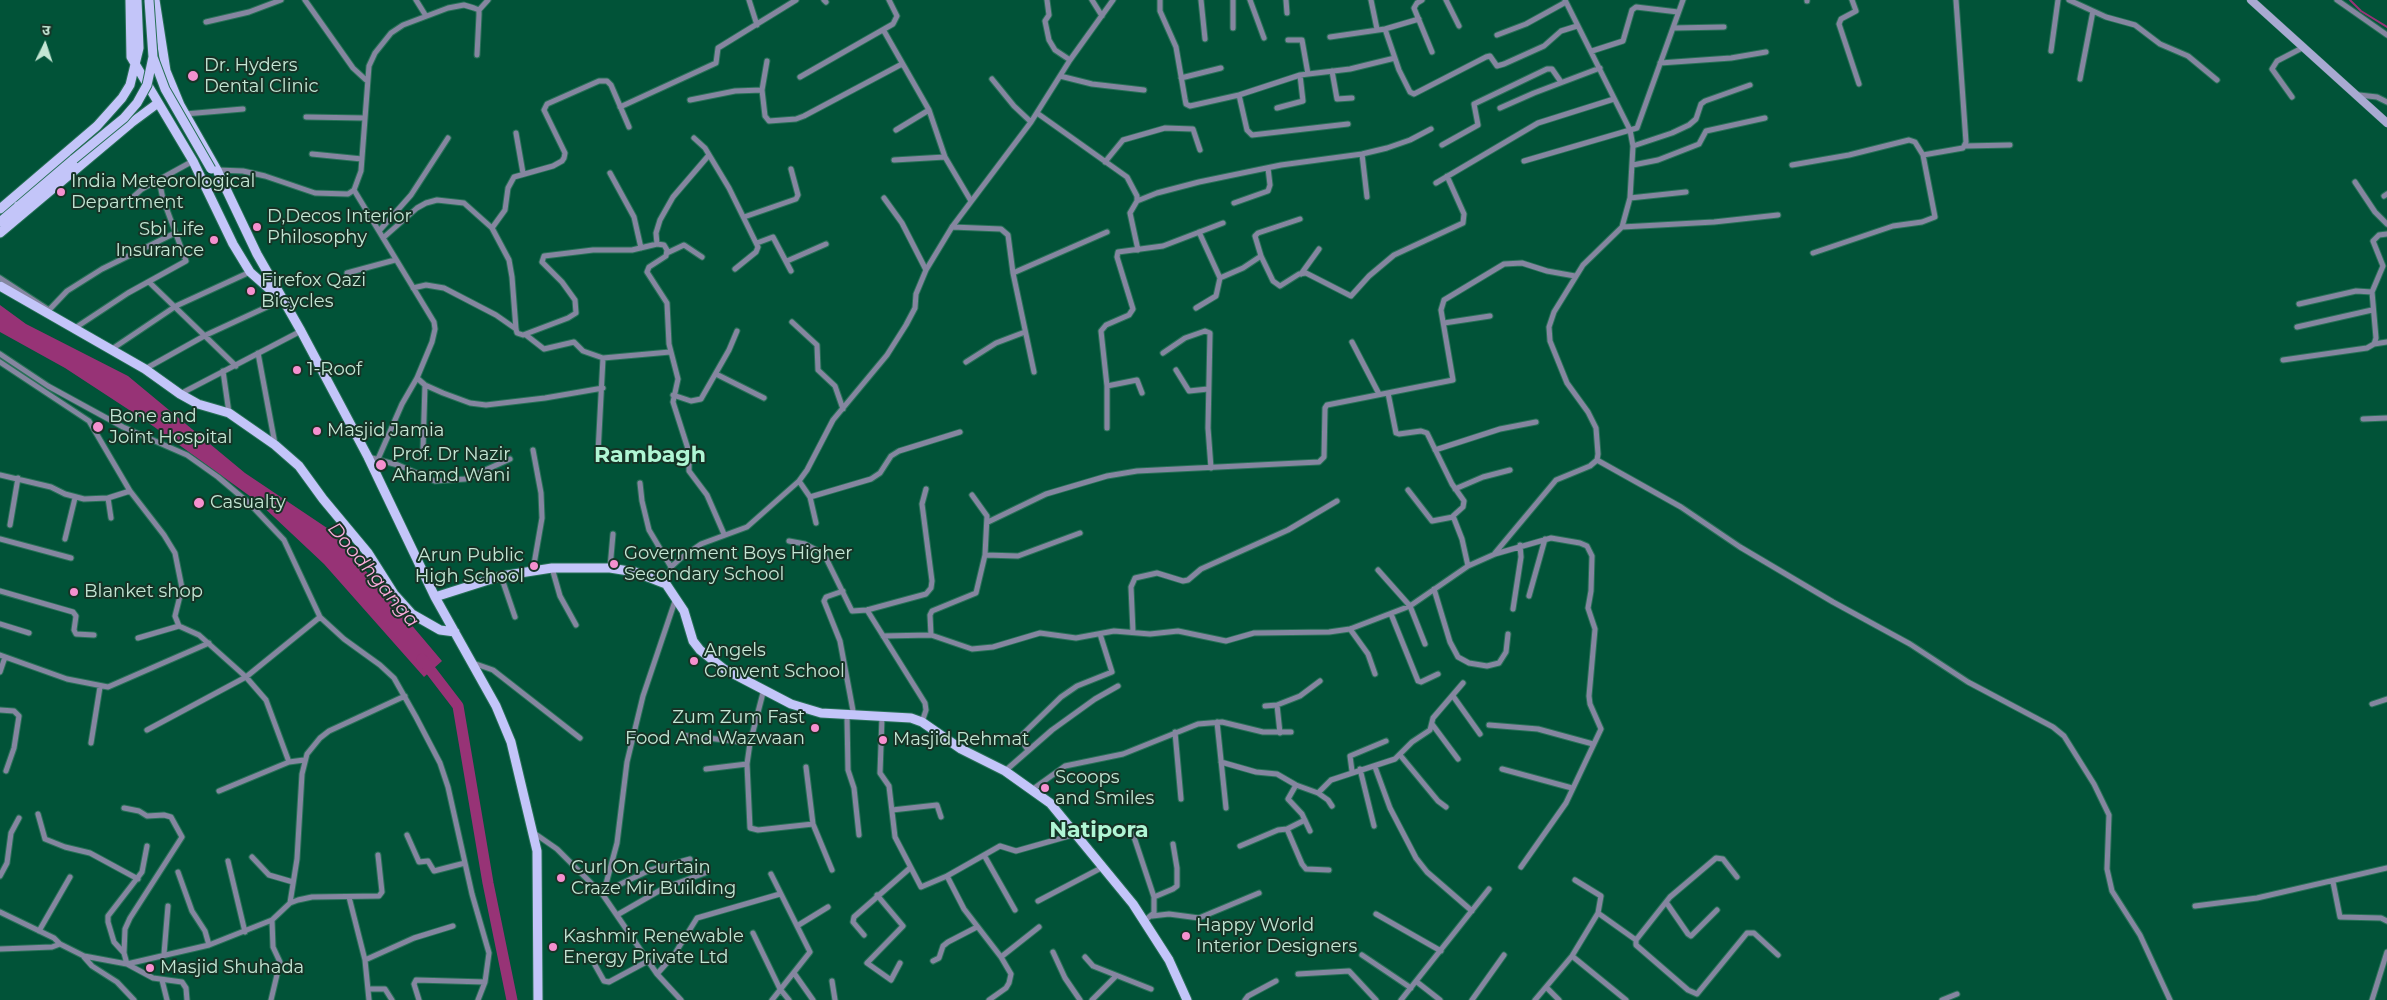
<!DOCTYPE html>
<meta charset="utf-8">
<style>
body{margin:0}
#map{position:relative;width:2387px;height:1000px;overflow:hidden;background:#015338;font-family:Montserrat,"Noto Sans Devanagari",sans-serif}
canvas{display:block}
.north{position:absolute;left:20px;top:20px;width:50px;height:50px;-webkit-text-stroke:4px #163326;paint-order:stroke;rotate:4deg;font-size:14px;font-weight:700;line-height:20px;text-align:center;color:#c4e6d4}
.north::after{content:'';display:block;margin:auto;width:18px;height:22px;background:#c4e6d4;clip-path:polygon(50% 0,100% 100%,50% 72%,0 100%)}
</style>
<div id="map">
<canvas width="2387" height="1000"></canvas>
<div class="north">उ</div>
</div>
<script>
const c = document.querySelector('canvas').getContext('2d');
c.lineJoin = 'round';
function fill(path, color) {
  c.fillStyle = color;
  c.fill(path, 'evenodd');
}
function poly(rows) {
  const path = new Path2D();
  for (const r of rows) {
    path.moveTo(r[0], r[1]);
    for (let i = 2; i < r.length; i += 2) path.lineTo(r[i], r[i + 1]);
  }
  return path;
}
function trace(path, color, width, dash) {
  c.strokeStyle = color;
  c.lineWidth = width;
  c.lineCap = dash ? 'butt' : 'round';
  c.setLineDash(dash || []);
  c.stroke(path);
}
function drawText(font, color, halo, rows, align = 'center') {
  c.font = font + ' Montserrat,sans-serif';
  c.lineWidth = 4;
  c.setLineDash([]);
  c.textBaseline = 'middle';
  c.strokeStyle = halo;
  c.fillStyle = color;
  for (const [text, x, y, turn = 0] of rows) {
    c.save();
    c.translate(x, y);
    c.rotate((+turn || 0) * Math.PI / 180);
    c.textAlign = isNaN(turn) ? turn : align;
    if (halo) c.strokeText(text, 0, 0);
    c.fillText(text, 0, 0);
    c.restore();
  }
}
const water = poly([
 [0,305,26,324,128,376,245,473,333,532,442,661,424,677,324,564,258,502,146,421,65,368,0,332]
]);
const stream = poly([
 [2350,0,2361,11,2387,27]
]);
const river = poly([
 [422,659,458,706,488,883,512,1000]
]);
const street = poly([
 [305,0,353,68,366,80],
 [416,0,426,16],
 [749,0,757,25],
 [824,0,826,2],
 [1047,0,1049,15,1045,21,1049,40,1055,50,1070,60],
 [1092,0,1102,16],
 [1160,0,1160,11,1176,47,1185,99,1186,104,1190,106,1239,95,1300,75,1350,69,1395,58],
 [1201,0,1205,39],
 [1233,0,1233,28],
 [1250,0,1264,38],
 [1286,0,1287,13],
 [1371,0,1377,29],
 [1422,0,1417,3,1414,8,1432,52],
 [1446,0,1459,26],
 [1807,0,1807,1],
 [1852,0,1856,11,1841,19,1839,24,1859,84],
 [2069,0,2106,17,2135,25,2160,44,2188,56,2217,80],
 [2337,0,2387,35],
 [479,10,488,0],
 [206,22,249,12,281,0],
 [1673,28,1724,27],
 [1385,29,1399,70,1410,92,1414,94,1486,57,1490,56,1497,66,1504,64,1544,46,1561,31,1577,26],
 [884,31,929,110,945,157,971,201],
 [1497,35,1526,24,1566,2],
 [1330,37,1385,29,1419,19],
 [1288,40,1302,40,1308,74],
 [1592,51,1623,41,1632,10,1636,7,1678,12],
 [2051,51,2058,0],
 [767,61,762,90,765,116,769,121,796,119,804,116,902,64],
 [1660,63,1731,58,1766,52],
 [1332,71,1337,99,1352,98],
 [1060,76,1092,84,1144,90],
 [800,77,893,24,897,16,889,0],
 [1181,78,1221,68],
 [992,79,1014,106,1031,122],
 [2080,79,2093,11],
 [1239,95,1247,130,1252,135,1348,124],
 [2359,95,2377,97,2387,102],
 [2292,97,2272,69,2277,61,2304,47],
 [690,100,735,91,762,90],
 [620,107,716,63,718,48,796,0],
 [1277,108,1303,101,1300,75],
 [1500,108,1534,93,1600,68],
 [1037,113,1127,177,1137,196,1137,201,1130,213,1138,250],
 [185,114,243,109],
 [306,117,364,118],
 [896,130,929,110],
 [516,133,523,173],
 [694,138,705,148,729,188,758,247,756,252,735,269],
 [1442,145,1478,125,1474,104,1547,69,1552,69,1561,82],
 [1633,146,1672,133,1689,125,1696,119,1701,104,1705,101,1750,85],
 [1965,146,2010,145],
 [312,154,362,159],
 [1362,154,1367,197],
 [894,160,945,157],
 [1524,161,1637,128,1683,0],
 [1105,162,1123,140,1165,128,1193,129,1200,150],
 [1633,165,1658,160,1694,146,1699,144,1706,131,1765,118],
 [1792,165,1849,155,1909,140,1915,142,1923,155,1963,148,1966,142,1956,0],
 [217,170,243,171,265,176,315,193,348,194,354,190,361,171,369,66,375,53,391,33,403,25,448,8,464,5,474,8,479,10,479,15,477,55],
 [610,173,634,217,641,248],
 [2355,182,2375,212,2387,224],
 [1436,183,1538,123,1614,99],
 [354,190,434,322,435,329,432,342,417,378,402,404,378,459],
 [2384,196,2387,194],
 [133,197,142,189,193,161],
 [884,198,902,223,926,270],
 [1630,198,1686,192],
 [1137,201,1157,193,1199,182,1281,165,1362,154,1387,148,1410,140,1431,129],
 [1234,203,1268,191,1270,185,1268,168],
 [744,217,796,199,798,195,791,169],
 [1300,219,1258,233,1255,236,1261,256,1273,281,1280,286,1299,274,1306,273,1351,296,1369,276,1394,255,1463,223,1464,214,1447,176],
 [952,227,1001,229,1008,235,1013,273,1034,372],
 [1622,227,1714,222,1778,215],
 [492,228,505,210,508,188,514,177,553,166,562,161,564,158,565,153,544,110,547,104,599,81,607,81,611,85,629,127],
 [379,231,411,195,448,138],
 [383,238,417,208,426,203,437,200,464,203,492,228,509,260,512,277,516,329,517,333,523,335,568,318,576,313,575,300,562,282,542,262,544,256,593,250,632,250,657,244,664,245,667,250,666,256,649,267,647,272,667,303,669,344,678,379,673,402,689,452,689,471,707,495,724,534],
 [757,243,773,237,791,271],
 [657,244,656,233,660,220,673,197,709,155],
 [667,253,684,245,702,257],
 [1813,253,1893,226,1922,222,1935,217,1923,155],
 [787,261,826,244],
 [347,273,395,260],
 [1013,273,1107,232],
 [1301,274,1319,249],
 [0,278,49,310,67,291,102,269,175,233],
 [1220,278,1243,268,1261,256],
 [149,282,236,366],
 [413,288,426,285,444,288,496,315,516,329],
 [2299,304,2356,291,2372,292],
 [1196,308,1216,296,1220,278,1199,232],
 [792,322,817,345,818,370,835,386,843,409],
 [1444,323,1490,316],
 [2297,327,2372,310],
 [75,328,128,293,186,261,163,199,159,180],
 [526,335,544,349,574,342,583,351,603,358,670,352],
 [1352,342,1379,394],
 [2374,344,2387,342],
 [112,349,176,306,250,272],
 [258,353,275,444],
 [1163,353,1185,338,1205,331,1210,333,1208,428,1211,468],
 [0,354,48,386,123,427,187,455,218,477,250,504,284,540,320,617,344,639,380,665,394,678,416,717,440,763,448,787,472,894,489,953,485,982,478,1000],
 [2283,360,2367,348,2374,344,2376,338,2372,292,2383,266,2373,241,2379,235,2387,234],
 [0,362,89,421,130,491,164,535,175,553,182,588,175,616,179,626],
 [966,362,996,343,1025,332],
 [145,369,206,335,282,300],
 [1176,370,1189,391,1208,389],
 [223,371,229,413],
 [716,374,764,398],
 [417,378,425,385,443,393,470,403,486,405,545,398,603,388],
 [1107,386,1137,380,1142,393],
 [1388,393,1396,433,1399,434,1421,431,1427,433,1452,484,1464,501,1463,507,1453,516,1462,539,1468,566],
 [180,394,301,331],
 [673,395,691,401,701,399,729,350,737,331],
 [2363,419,2387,418],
 [1107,428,1107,386,1101,331,1106,325,1129,315,1133,309,1117,257,1118,252,1163,246,1223,223],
 [423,449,425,385],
 [1435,450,1500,429,1536,422],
 [598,453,603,358],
 [368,457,398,465,435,481,465,479,510,459],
 [1597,460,1681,507,1740,547,1833,602,1910,644,1968,682,2053,727,2064,736,2094,784,2109,815,2107,869,2112,891,2140,935,2170,1000],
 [0,475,51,487,65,494,84,499,108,498,130,491],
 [799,481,810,497,816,523],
 [640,483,642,501,649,530,671,567],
 [1455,489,1483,477,1510,470],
 [1408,490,1432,521,1453,517],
 [972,495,987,516,985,555],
 [810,497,871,479,880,473,891,456,899,451,960,432],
 [108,498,111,518],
 [988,522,1046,494,1107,476,1137,471,1319,462,1324,457,1325,408,1327,405,1453,380,1441,310,1444,300,1504,264,1522,263,1547,271,1575,276],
 [10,525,18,478],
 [0,539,71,558],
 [65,539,75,498],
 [789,541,805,544,824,554,852,611,867,610,926,594,931,588,932,581,922,504,926,489],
 [1495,553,1556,480,1590,466,1597,460,1598,454,1596,428,1588,412,1567,383,1550,341,1549,327,1554,312,1583,265,1622,227,1630,198,1633,146,1630,130,1565,0],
 [552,568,560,596,576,625],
 [610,568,613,534],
 [533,570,542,518,541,493,533,450],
 [1378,570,1410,606,1425,644],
 [501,576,515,617],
 [666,584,671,567,681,558,701,544,747,527,799,481,807,470,833,420,887,355,906,325,915,308,916,294,926,270,952,227,1031,122,1070,60,1113,0],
 [1434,589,1450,642,1458,657,1469,663,1487,666,1499,663,1506,652,1508,634],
 [0,591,73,612,76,616,74,630,76,634,94,635],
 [843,591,826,597,824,601,840,641,854,716],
 [1529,596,1545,539],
 [1513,609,1521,557,1520,545],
 [867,610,925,703,926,710,922,722],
 [1391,614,1418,681,1421,682,1438,674],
 [0,624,29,633],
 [1350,629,1368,654,1375,674],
 [1133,632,1131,587,1135,578,1157,573,1183,581,1188,580,1201,569,1288,530,1337,501],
 [931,635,930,615,932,611,976,593,985,555,1018,556,1080,533],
 [883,636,931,635,972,649,993,647,1040,633,1076,638,1114,631,1150,634,1178,631,1226,641,1254,633,1329,632,1350,629,1410,606,1468,566,1495,554,1551,538,1580,543,1587,546,1592,556,1591,591,1588,608,1595,629,1589,696,1590,704,1601,729,1566,803,1521,867],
 [138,638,179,626,199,635,246,677,266,700,289,762,304,760],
 [0,655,67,679,108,687,209,643],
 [473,663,493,670,580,738],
 [0,672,5,657],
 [764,689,750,743,747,764,750,828,758,830,813,824,832,870],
 [1453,696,1480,734],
 [2372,704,2387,699],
 [1277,705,1280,733],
 [1265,706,1277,705,1300,696,1320,681],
 [0,710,14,711,19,716,14,748,6,771],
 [847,717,848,770,854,788,859,835],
 [882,717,880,773,889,786,895,837,921,887,947,876,1000,846,1016,851,1076,834],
 [1217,722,1226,808],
 [1432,724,1458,759],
 [1489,725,1538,729,1593,744],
 [147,730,246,677,320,617],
 [1175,732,1181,799],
 [682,735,750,743],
 [91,743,100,687],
 [1028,750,1021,740,1023,734,1061,697,1077,686,1112,672,1100,634],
 [1400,755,1438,801,1446,807],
 [1221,762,1256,772,1277,774,1296,785,1318,793,1328,800,1332,806],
 [806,767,813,824],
 [1375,767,1390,808,1416,858,1427,872,1472,911],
 [706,769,747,764],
 [1360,769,1374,826],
 [1502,769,1572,788],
 [1005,771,1052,730,1095,699,1118,686],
 [1352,771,1350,756,1386,741],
 [1296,785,1288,799,1302,814,1310,831],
 [1033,789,1065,766,1123,754,1198,724,1222,722,1263,732,1291,732],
 [219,791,289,762],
 [1318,793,1331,780,1395,759,1412,742,1430,730,1433,718,1463,683],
 [124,808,139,811,147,816,164,815,171,817,182,837,130,918,125,929,124,953,127,964,153,978,182,982,186,988,187,1000],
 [892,810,937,805,941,817],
 [38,814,45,839,65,847,90,853,138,879],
 [1305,820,1287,829,1302,864,1306,869,1329,870],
 [534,833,557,849,603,895,657,974,681,1000],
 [1133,834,1154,897,1154,913,1144,921],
 [407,835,419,862,428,861,434,871,465,863],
 [1240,846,1278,830,1287,829],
 [984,855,1015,910],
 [252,857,269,875,293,882],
 [228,861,245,932],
 [178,872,192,911,205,931,209,945],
 [771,874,810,952,772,1000],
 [0,876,7,863,11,833,19,818],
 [947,876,964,909,1001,957,1011,974,1009,983,1006,988,989,1000],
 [1737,877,1723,859,1716,858,1670,897,1636,940,1636,945,1688,990,1697,994,1747,933,1754,933,1778,955],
 [2333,882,2340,917,2381,918,2387,921],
 [606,891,650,870,690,859],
 [603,895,617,843,627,762,643,696,676,598],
 [877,895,903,926,867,963,891,980,900,963],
 [349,897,365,960,369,1000],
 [1154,897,1173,889,1177,886,1177,868,1173,844],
 [1038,901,1103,867],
 [1666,902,1688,934,1691,936,1717,910],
 [290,903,297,859,302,774,307,754,320,738,329,731,405,696],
 [2195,906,2257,898,2387,868],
 [0,912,54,938,60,944],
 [1598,913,1636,940],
 [1376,914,1441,951],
 [617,915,664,888,705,873],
 [1152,916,1169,914,1199,918,1259,893],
 [797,926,828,907],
 [39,931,70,877],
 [753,933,780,989,789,1000],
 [864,935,853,922,854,917,910,868],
 [0,949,52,947,60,944,84,956,127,964,209,945,272,920,290,903,298,900,312,897,379,896,382,892,378,855],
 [1053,952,1065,978,1080,1000],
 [124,953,114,942,108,922,108,916,142,872,147,846],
 [164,954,168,906],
 [1362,955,1411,988],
 [1572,956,1626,1000],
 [84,957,92,966,117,982,134,1000],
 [1001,957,1039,927],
 [1085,957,1093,966,1151,989],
 [365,960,414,938,453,926],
 [933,961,939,958,943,946,948,942,977,927],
 [595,965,604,981,609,982,648,961],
 [794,973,813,1000],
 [657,974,674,955,697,918,780,894],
 [1298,974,1349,971,1376,1000],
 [162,980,167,1000],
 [832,981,835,1000],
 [1417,982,1440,1000],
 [1546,987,1559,1000],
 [369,989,385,989,392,1000],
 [271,1000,280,962,273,947,272,920],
 [419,1000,414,984,416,980,485,982],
 [1092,1000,1116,976],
 [1245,1000,1248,996,1276,981],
 [1401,1000,1489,889],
 [1472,1000,1504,955],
 [1535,1000,1572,956,1598,913,1601,896,1575,880],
 [1942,1000,1957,994],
 [2372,1000,2387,952]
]);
const secondary = poly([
 [2251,0,2387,123]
]);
const primary = poly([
 [130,0,131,57,193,161,233,244,250,272,276,295],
 [155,0,166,71,180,105,217,170,257,254,301,331,368,457,435,597,496,706,511,742,537,851,538,1000],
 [18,206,30,204,35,200],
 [0,209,97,126,122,98,130,85,139,48,137,0],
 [0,222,74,159],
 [0,233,131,123,158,103],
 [0,286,145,369,180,394,198,404,229,413,275,445,299,466,323,499,368,553,394,594,412,614,440,630,455,632],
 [435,597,501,576,552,568,610,568,635,572,666,584,684,611,693,641,700,650,724,669,791,704,821,713,911,718,922,722,961,749,1005,771,1050,803,1133,904,1169,960,1187,1000]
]);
const primaryBridge = poly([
 [153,57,165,89,211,169],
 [74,159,124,118,137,103,147,85,153,57,149,0]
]);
const markers = [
 [193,76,6,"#f690cf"],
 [61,192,5,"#f690cf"],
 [257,227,5,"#f690cf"],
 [214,240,5,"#f690cf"],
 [251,291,5,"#f690cf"],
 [297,370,5,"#f690cf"],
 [98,427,6,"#f690cf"],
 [317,431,5,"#f690cf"],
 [381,465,6,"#f690cf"],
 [199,503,6,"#f690cf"],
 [614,564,5,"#f690cf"],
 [534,566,5,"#f690cf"],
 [74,592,5,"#f690cf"],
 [694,661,5,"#f690cf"],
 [815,728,5,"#f690cf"],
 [883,740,5,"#f690cf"],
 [1045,788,5,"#f690cf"],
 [561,878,5,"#f690cf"],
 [1186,936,5,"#f690cf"],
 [553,947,5,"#f690cf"],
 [150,968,5,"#f690cf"]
];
const poiNames = [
 ["Dr. Hyders",204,66],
 ["Dental Clinic",204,87],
 ["India Meteorological",71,182],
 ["Department",71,203],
 ["D,Decos Interior",267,217],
 ["Philosophy",267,238],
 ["Sbi Life",204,230,"right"],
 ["Insurance",204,251,"right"],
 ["Firefox Qazi",261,281],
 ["Bicycles",261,302],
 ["1-Roof",307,370],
 ["Bone and",109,417],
 ["Joint Hospital",109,438],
 ["Masjid Jamia",327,431],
 ["Prof. Dr Nazir",392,455],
 ["Ahamd Wani",392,476],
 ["Casualty",210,503],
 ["Government Boys Higher",624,554],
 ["Secondary School",624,575],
 ["Arun Public",524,556,"right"],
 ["High School",524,577,"right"],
 ["Blanket shop",84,592],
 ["Angels",704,651],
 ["Convent School",704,672],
 ["Zum Zum Fast",805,718,"right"],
 ["Food And Wazwaan",805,739,"right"],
 ["Masjid Rehmat",893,740],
 ["Scoops",1055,778],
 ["and Smiles",1055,799],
 ["Curl On Curtain",571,868],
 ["Craze Mir Building",571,889],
 ["Happy World",1196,926],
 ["Interior Designers",1196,947],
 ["Kashmir Renewable",563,937],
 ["Energy Private Ltd",563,958],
 ["Masjid Shuhada",160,968]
];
const waterNames = [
 ["Doodhganga",373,575,50]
];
const districtNames = [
 ["Rambagh",650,456],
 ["Natipora",1099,831]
];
fill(water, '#973376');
trace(stream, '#973376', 2);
trace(river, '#973376', 11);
trace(street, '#287057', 7);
trace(secondary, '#287057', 9);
trace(primary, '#287057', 11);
trace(street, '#8586a0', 5);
trace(secondary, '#a8aad2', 8);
trace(primary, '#c3c5f9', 9);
trace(primaryBridge, '#287057', 11, []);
trace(primaryBridge, '#c3c5f9', 9);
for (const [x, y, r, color] of markers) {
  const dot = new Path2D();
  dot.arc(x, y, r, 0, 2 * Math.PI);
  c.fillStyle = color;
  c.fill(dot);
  trace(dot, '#163326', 2);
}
drawText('18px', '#c4e6d4', '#163326', poiNames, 'left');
drawText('italic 19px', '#faabdb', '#163326', waterNames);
drawText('bold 22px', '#b0f6d4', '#163326', districtNames);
</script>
